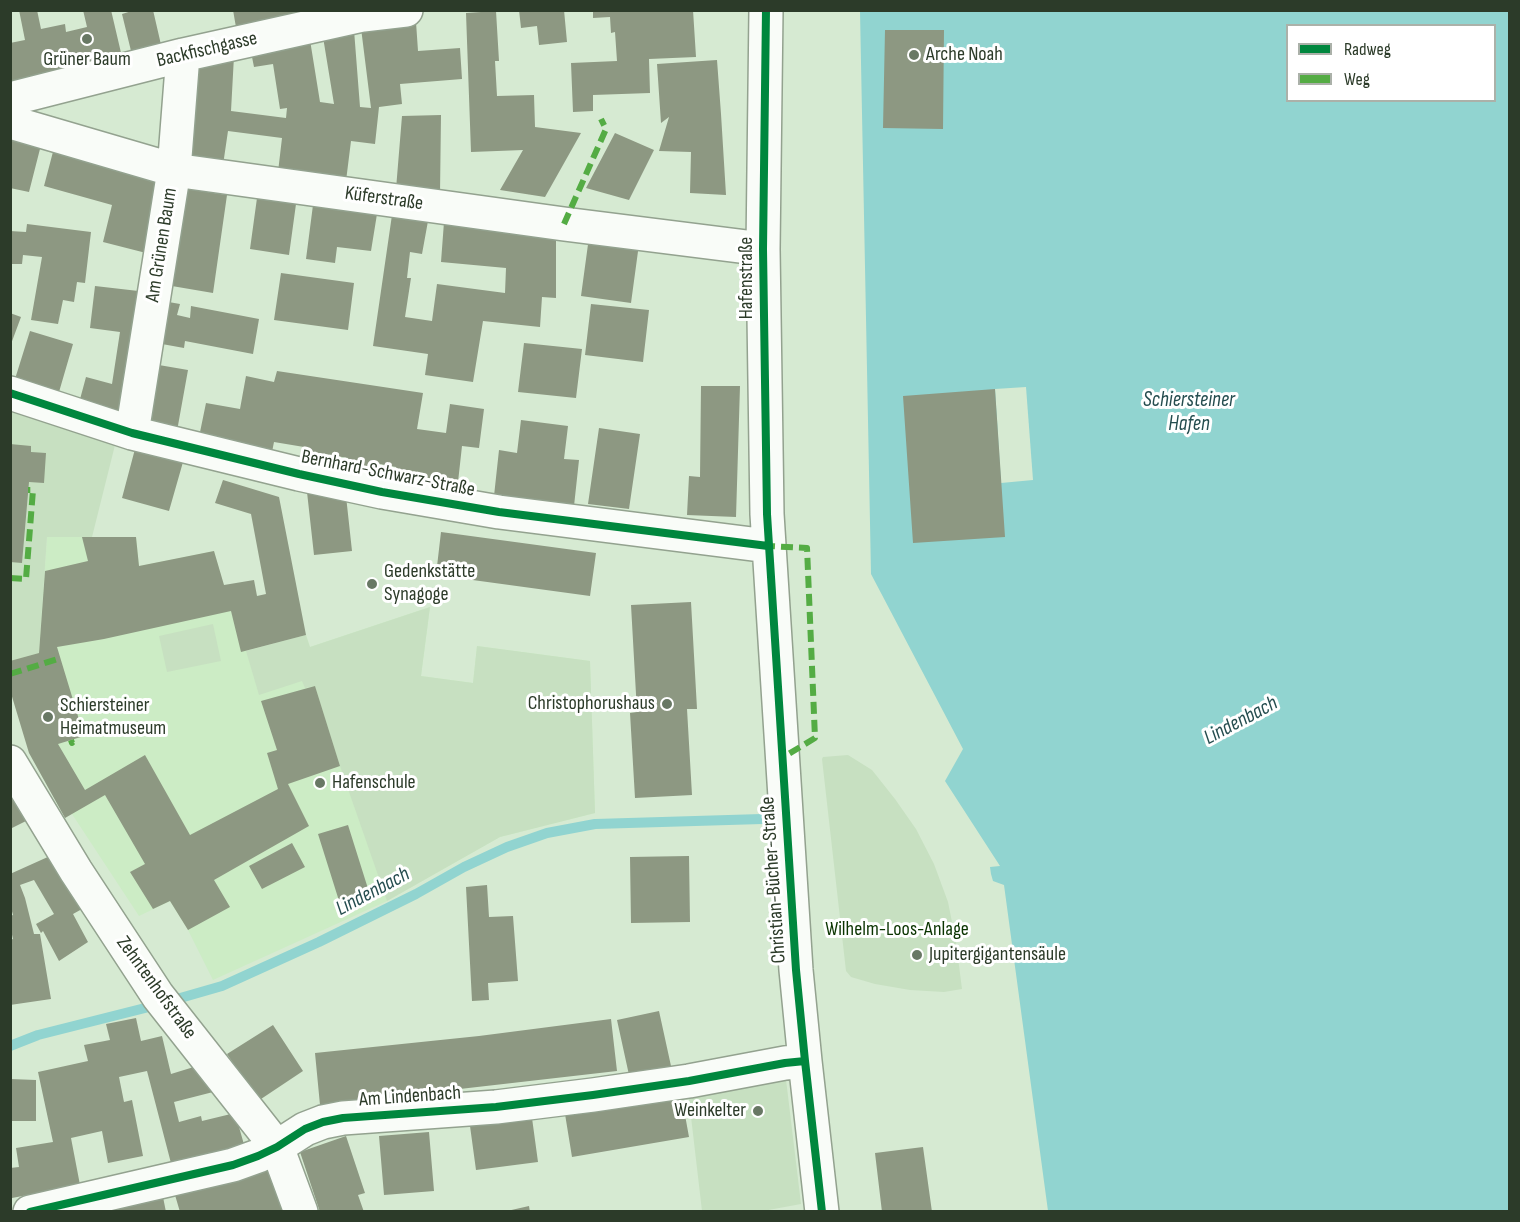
<!DOCTYPE html>
<meta charset="utf-8">
<style>
body{margin:0}
#map{position:relative;width:1520px;height:1222px;overflow:hidden;background:#d6ead2;font-family:"Sofia Sans Condensed",sans-serif}
canvas{display:block}
.frame{position:absolute;inset:0;border:12px solid #2c3b29;pointer-events:none}
.legend{position:absolute;left:1286px;top:24px;width:210px;height:78px;box-sizing:border-box;background:#fff;border:2px solid #abb1a9;margin:0;padding:8px 10px;list-style:none;font-size:18px;color:#2c3b29}
.legend li{display:flex;align-items:center;gap:12px;height:30px}
.legend b{width:30px;border:2px solid #abb1a9}
</style>
<div id="map">
<canvas width="1520" height="1222"></canvas>
<div class="frame"></div>
<ul class="legend">
<li><b style="height:8px;background:#00873e"></b>Radweg</li>
<li><b style="height:8px;background:#54ac44"></b>Weg</li>
</ul>
</div>
<script>
const c = document.querySelector('canvas').getContext('2d');
c.lineJoin = 'round';
function fill(path, color) {
  c.fillStyle = color;
  c.fill(path, 'evenodd');
}
function poly(rows) {
  const path = new Path2D();
  for (const r of rows) {
    path.moveTo(r[0], r[1]);
    for (let i = 2; i < r.length; i += 2) path.lineTo(r[i], r[i + 1]);
  }
  return path;
}
function trace(path, color, width, dash) {
  c.strokeStyle = color;
  c.lineWidth = width;
  c.lineCap = dash ? 'butt' : 'round';
  c.setLineDash(dash || []);
  c.stroke(path);
}
function drawText(font, color, halo, rows, align = 'center') {
  c.font = font + ' "Sofia Sans Condensed",sans-serif';
  c.lineWidth = 6;
  c.setLineDash([]);
  c.textBaseline = 'middle';
  c.strokeStyle = halo;
  c.fillStyle = color;
  for (const [text, x, y, turn = 0] of rows) {
    c.save();
    c.translate(x, y);
    c.rotate((+turn || 0) * Math.PI / 180);
    c.textAlign = isNaN(turn) ? turn : align;
    if (halo) c.strokeText(text, 0, 0);
    c.fillText(text, 0, 0);
    c.restore();
  }
}
const built = poly([
 [47,537,136,537,139,566,214,551,231,611,246,651,306,635,310,647,430,607,421,676,473,683,477,646,590,661,595,813,500,837,387,901,213,980,188,930,170,901,139,916,72,814,11,690,11,661,39,652]
]);
const green = poly([
 [11,412,115,445,92,537,47,537,39,653,11,661],
 [430,607,421,676,473,683,477,646,590,661,595,813,500,837,387,901,340,766,315,686,305,688,302,681,259,695,246,651,306,635,310,647],
 [213,624,221,661,167,672,159,636],
 [848,755,872,770,895,799,916,829,934,864,948,902,956,942,962,989,944,992,910,990,875,984,851,977,846,971,822,759,823,757],
 [785,1071,801,1204,763,1211,702,1211,688,1091]
]);
const water = poly([
 [860,11,1509,11,1509,1211,1048,1211,1004,885,993,881,991,874,990,867,1000,866,945,781,963,749,871,574],
 [1288,26,1494,26,1494,100,1288,100]
]);
const pier = poly([
 [1026,387,1033,480,1001,483,995,389]
]);
const stream = poly([
 [10,1046,38,1035,149,1007,222,986,319,942,416,894,464,867,507,847,547,833,595,824,762,819]
]);
const building = poly([
 [19,10,37,10,41,29,65,24,66,32,87,27,83,10,111,10,122,57,10,84,10,43,25,40],
 [135,10,153,10,162,49,132,55,122,14],
 [233,10,307,10,237,33],
 [519,10,564,10,567,42,539,45,537,26,521,28],
 [593,10,693,10,696,57,649,59,650,93,593,95,593,111,573,112,571,63,617,61,615,32,611,33,610,17,593,18],
 [496,11,499,61,495,61,497,96,534,95,535,127,581,133,545,197,500,190,523,150,471,152,466,13],
 [416,22,418,51,460,48,462,79,400,84,402,104,379,107,375,144,351,141,346,181,278,172,282,138,228,131,223,165,184,161,196,62,234,56,231,111,286,118,287,108,280,109,273,64,254,67,251,52,310,40,320,102,334,104,323,37,354,30,360,107,371,108,361,28],
 [885,30,944,30,943,129,883,128],
 [717,60,721,114,726,195,690,193,691,152,659,151,669,117,661,123,657,64],
 [441,115,440,193,396,189,402,116],
 [615,133,654,150,629,200,586,188],
 [10,137,41,145,29,192,10,188],
 [54,148,164,178,150,254,103,242,112,205,44,186],
 [181,188,227,195,213,293,166,285],
 [257,198,296,204,289,255,250,249],
 [313,205,377,214,371,251,337,247,335,263,306,259],
 [392,215,428,221,422,254,410,252,407,278,411,278,405,317,432,321,437,284,505,293,506,268,441,262,444,222,556,234,556,298,542,297,540,327,483,321,473,382,425,375,428,354,373,346],
 [27,224,91,232,85,283,77,282,74,302,63,300,58,324,31,320,42,257,23,255,22,264,10,264,10,231,26,232],
 [589,237,639,244,631,303,581,296],
 [281,273,354,283,348,330,274,320],
 [95,286,147,292,127,415,79,403,86,377,112,384,120,332,90,328],
 [163,301,180,304,177,315,190,318,191,306,259,319,253,354,185,341,184,348,162,344],
 [591,304,649,310,643,362,585,355],
 [10,313,21,317,11,344,10,344],
 [30,331,73,344,59,392,15,379],
 [524,343,582,349,576,398,518,392],
 [153,364,188,370,177,431,144,425],
 [277,371,423,393,417,429,446,433,450,404,484,409,479,448,462,446,458,482,395,474,396,467,374,463,373,471,346,467,348,458,324,454,322,463,302,460,304,447,274,442,272,452,199,437,206,403,240,409,246,376,274,382],
 [701,386,740,386,736,517,687,515,689,476,700,477],
 [995,389,1005,537,913,543,903,396],
 [521,420,568,426,564,459,579,460,574,506,494,496,499,450,517,453],
 [599,428,640,434,629,509,588,504],
 [10,444,31,446,31,452,46,453,44,483,29,482,22,563,10,562],
 [135,449,183,462,169,511,122,498],
 [223,480,279,497,306,635,241,652,231,611,104,639,57,647,84,736,58,744,85,790,145,755,190,835,278,789,267,753,277,750,261,701,315,686,340,766,288,784,309,826,214,880,230,907,188,930,170,901,153,909,130,872,145,864,105,795,65,818,29,753,10,690,10,661,39,653,45,571,88,561,82,537,136,537,139,566,214,551,224,585,254,580,257,596,266,594,251,514,215,503],
 [307,492,346,496,352,551,314,555],
 [441,532,596,553,590,596,436,575],
 [691,602,697,709,687,709,692,795,635,798,630,713,637,712,631,605],
 [10,786,30,819,10,829],
 [348,825,370,895,340,904,318,834],
 [292,843,305,867,262,889,249,866],
 [50,856,82,909,73,914,88,942,59,961,43,931,41,933,36,924,54,914,34,880,20,885,25,898,34,934,40,934,51,999,10,1005,10,940,13,939,10,926,10,916,13,915,10,904,10,874],
 [689,856,690,922,631,923,630,857],
 [487,885,489,917,513,916,518,981,488,983,489,1000,472,1001,466,887],
 [659,1011,671,1066,629,1075,617,1020],
 [136,1018,141,1041,162,1036,171,1074,197,1066,217,1091,174,1102,179,1122,201,1116,202,1121,235,1113,245,1148,172,1167,147,1071,119,1077,124,1102,132,1100,143,1156,108,1163,102,1131,71,1138,80,1185,12,1198,10,1168,19,1167,16,1148,53,1142,38,1072,88,1061,84,1045,110,1040,106,1024],
 [611,1019,617,1071,320,1105,315,1053,479,1036],
 [273,1025,303,1071,258,1101,227,1054],
 [10,1079,36,1080,36,1121,10,1121],
 [681,1093,689,1137,572,1157,565,1114],
 [532,1118,538,1162,476,1170,470,1126],
 [429,1132,434,1191,384,1195,379,1136],
 [346,1136,365,1193,358,1195,364,1212,320,1212,300,1152],
 [923,1147,932,1212,882,1212,875,1153],
 [273,1168,285,1212,180,1212,175,1195],
 [163,1197,166,1212,97,1212],
 [529,1206,530,1212,507,1212,507,1211]
]);
const minor = poly([
 [766,10,763,249,767,514,796,970,805,1061,822,1212],
 [10,99,183,55,363,15,406,10],
 [10,122,174,170,564,224,763,249],
 [10,393,132,433,299,474,382,492,499,512,768,546],
 [132,433,174,170,183,55],
 [10,762,76,871,158,996,277,1147,301,1212],
 [30,1212,233,1165,258,1156,277,1147,305,1129,323,1122,343,1118,496,1107,593,1095,689,1081,785,1063,805,1061]
]);
const quiet = poly([
 [564,224,606,129,601,119],
 [768,541,768,546,807,548,815,738,782,758],
 [10,578,26,579,33,490,28,490],
 [10,674,61,658],
 [71,740,72,743,73,742]
]);
const cycleway = poly([
 [766,10,763,249,767,514,796,970,805,1061,822,1212],
 [10,393,132,433,299,474,382,492,499,512,768,546],
 [30,1212,233,1165,258,1156,277,1147,305,1129,323,1122,343,1118,496,1107,593,1095,689,1081,785,1063,805,1061]
]);
const markers = [
 [87,39,6,"#687864"],
 [914,55,6,"#687864"],
 [372,584,6,"#687864"],
 [667,704,6,"#687864"],
 [48,717,6,"#687864"],
 [320,783,6,"#687864"],
 [917,955,6,"#687864"],
 [758,1111,6,"#687864"]
];
const streetNames = [
 ["Backfischgasse",207,50,-13],
 ["Küferstraße",384,199,8],
 ["Am Grünen Baum",162,245,-81],
 ["Hafenstraße",747,278,-90],
 ["Bernhard-Schwarz-Straße",388,474,11],
 ["Christian-Bücher-Straße",774,880,-94],
 ["Zehntenhofstraße",156,988,54],
 ["Am Lindenbach",410,1097,-4]
];
const poiNames = [
 ["Arche Noah",926,55],
 ["Grüner Baum",87,60,"center"],
 ["Gedenkstätte",384,572],
 ["Synagoge",384,595],
 ["Christophorushaus",655,704,"right"],
 ["Schiersteiner",60,706],
 ["Heimatmuseum",60,729],
 ["Hafenschule",332,783],
 ["Jupitergigantensäule",929,955],
 ["Weinkelter",746,1111,"right"]
];
const parkNames = [
 ["Wilhelm-Loos-Anlage",897,930]
];
const waterNames = [
 ["Schiersteiner",1189,401],
 ["Hafen",1189,425],
 ["Lindenbach",1241,721,-28],
 ["Lindenbach",373,892,-28]
];
fill(built, '#ccecc5');
fill(green, '#c7e0c1');
fill(water, '#91d4d0');
fill(pier, '#d6ead2');
trace(stream, '#91d4d0', 10);
fill(building, '#8d9882');
trace(minor, '#93a28f', 36);
trace(minor, '#f9fcf8', 33);
trace(quiet, '#54ac44', 6, [12, 6]);
trace(cycleway, '#00873e', 8);
for (const [x, y, r, color] of markers) {
  const dot = new Path2D();
  dot.arc(x, y, r, 0, 2 * Math.PI);
  c.fillStyle = color;
  c.fill(dot);
  trace(dot, '#fff', 2);
}
drawText('20px', '#2c3b29', '#fff', streetNames);
drawText('20px', '#2c3b29', '#fff', poiNames, 'left');
drawText('20px', '#0a3400', '#fff', parkNames);
drawText('italic 21px', '#254d4f', '#fff', waterNames);
</script>
